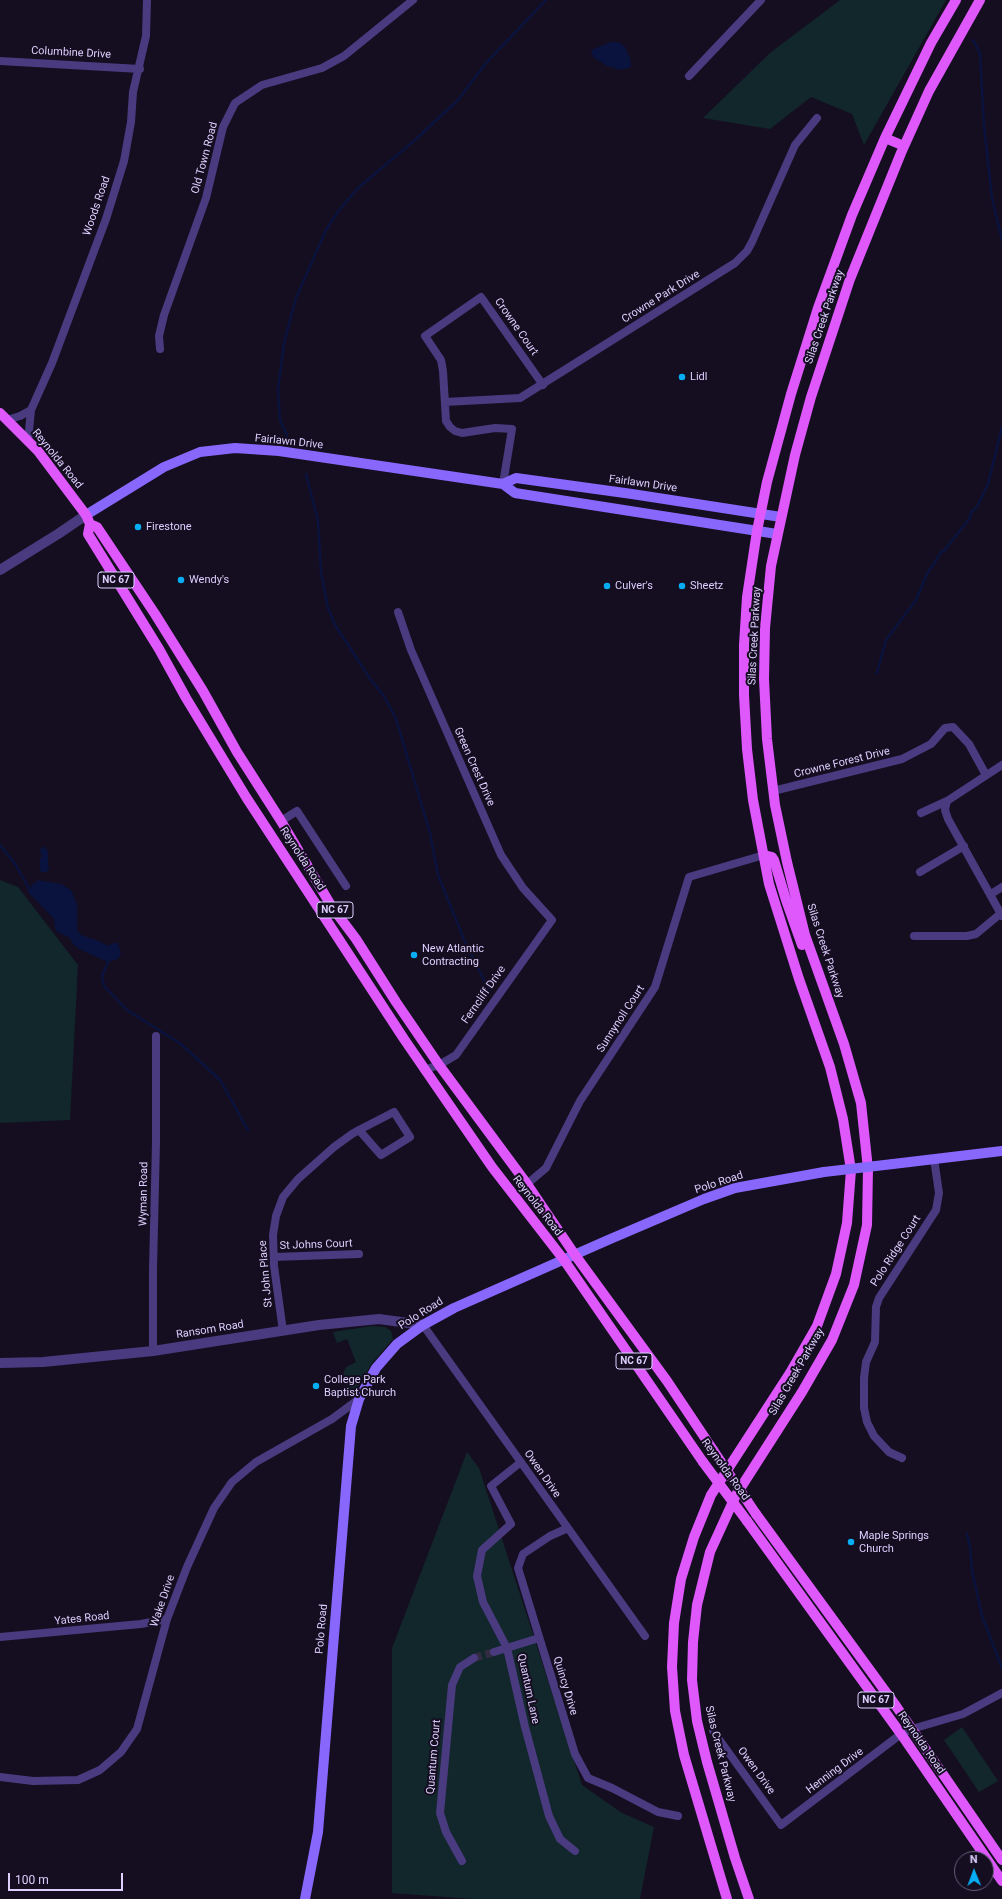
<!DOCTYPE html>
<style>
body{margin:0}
#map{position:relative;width:1002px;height:1899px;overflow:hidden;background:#150e21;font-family:Roboto,sans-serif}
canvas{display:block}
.north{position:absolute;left:954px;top:1851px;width:40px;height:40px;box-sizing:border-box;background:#150e21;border:1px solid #655b79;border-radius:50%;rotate:359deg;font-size:11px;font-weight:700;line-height:16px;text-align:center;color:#ddcffe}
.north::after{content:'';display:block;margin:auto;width:14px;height:18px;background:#05aef4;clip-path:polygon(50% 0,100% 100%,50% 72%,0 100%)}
.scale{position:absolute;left:8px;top:1873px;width:115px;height:18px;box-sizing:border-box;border:2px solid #ddcffe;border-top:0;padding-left:5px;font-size:12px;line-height:14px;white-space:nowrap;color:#ddcffe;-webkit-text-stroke:3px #150e21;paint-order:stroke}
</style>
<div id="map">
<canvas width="1002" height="1899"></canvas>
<div class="north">N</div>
<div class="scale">100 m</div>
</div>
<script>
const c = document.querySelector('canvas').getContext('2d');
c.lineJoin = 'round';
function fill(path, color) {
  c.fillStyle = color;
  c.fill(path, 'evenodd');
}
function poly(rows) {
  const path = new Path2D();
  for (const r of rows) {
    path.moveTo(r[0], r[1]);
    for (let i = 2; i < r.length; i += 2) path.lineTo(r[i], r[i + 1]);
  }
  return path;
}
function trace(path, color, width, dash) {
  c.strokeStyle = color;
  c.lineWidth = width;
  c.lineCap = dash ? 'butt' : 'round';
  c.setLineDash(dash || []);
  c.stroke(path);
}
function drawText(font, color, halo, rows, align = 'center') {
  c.font = font + ' Roboto,sans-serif';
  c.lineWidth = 4;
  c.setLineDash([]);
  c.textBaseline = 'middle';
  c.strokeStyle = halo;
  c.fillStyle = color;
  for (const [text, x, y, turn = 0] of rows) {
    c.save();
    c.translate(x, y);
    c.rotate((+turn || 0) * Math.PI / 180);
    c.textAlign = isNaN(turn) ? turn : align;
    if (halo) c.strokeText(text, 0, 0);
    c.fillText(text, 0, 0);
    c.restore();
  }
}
const green = poly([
 [840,0,946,0,864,145,852,114,811,97,770,129,703,118,770,53],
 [0,880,18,887,78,965,70,1120,0,1123],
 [372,1326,385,1327,391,1331,393,1339,372,1363,354,1393,350,1396,343,1374,346,1367,356,1362,347,1339,337,1343,333,1332],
 [467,1452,479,1468,582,1785,622,1813,654,1827,640,1899,473,1899,392,1893,392,1648],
 [962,1727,998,1781,979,1792,944,1740]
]);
const water = poly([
 [611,42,619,42,625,47,630,58,631,67,621,70,607,66,593,57,591,50],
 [42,847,45,847,48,852,48,867,50,868,47,872,41,872,40,868,40,858,42,857,40,850],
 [38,880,61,884,71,890,77,904,77,930,81,935,99,941,108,946,113,943,118,943,121,953,118,959,108,962,79,949,74,945,69,937,57,932,55,928,54,919,28,892,28,889]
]);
const stream = poly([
 [973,40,980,53,984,126,992,198,1002,240],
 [288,438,280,420,278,390,284,343,296,298,326,230,339,210,358,188,415,140,458,100,486,63,546,0],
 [306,474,318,521,321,572,328,608,335,625,371,680,384,696,396,719,430,833,438,875,465,942,490,992],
 [877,673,886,640,916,600,927,574,942,551,944,551,969,519,972,511,977,507,988,484,1002,427],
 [0,845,15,864,30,890],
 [107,959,108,962,102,976,104,986,127,1010,181,1044,220,1080,248,1130],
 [967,1534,970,1547,972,1570,982,1616,1002,1668]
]);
const minorTunnel = poly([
 [474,1658,494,1652]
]);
const minor = poly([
 [0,61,140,69],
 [689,76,761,0],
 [160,349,159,336,164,315,206,198,223,127,235,103,262,85,322,68,344,56,413,0],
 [445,402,520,398,735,263,747,251,752,242,795,145,817,118],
 [7,420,20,416,31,410],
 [28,441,31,410,52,363,106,219,124,161,131,122,133,92,146,36,147,0],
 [503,484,512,429,495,428,462,433,455,431,450,427,446,421,443,371,441,360,425,336,481,297,543,385],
 [398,612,411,650,501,855,523,888,552,920,456,1055,439,1065,424,1070],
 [773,791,902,759,931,744,945,728,953,727,969,744,986,775],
 [947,801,945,810,948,819,1002,916],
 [921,813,947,801,1002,765],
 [281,821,297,811,346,886],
 [920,872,964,846],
 [991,894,1002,887],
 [914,936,967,936,976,934,1000,914],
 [527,1184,546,1168,580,1101,655,987,689,877,764,855],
 [274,1257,359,1254],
 [423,1325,645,1636],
 [283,1331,274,1266,273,1235,276,1216,283,1197,298,1179,334,1147,352,1134,359,1130,394,1112,410,1137,381,1155,359,1130],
 [153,1351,153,1268,156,1143,156,1036],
 [902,1458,889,1452,874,1436,867,1422,864,1408,864,1378,866,1362,875,1342,876,1307,879,1298,936,1210,939,1193,934,1159],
 [521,1462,491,1486,511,1524,482,1550,477,1576,483,1602,507,1648,525,1727,549,1816,560,1839,575,1851],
 [568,1528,550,1536,523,1554,518,1568,575,1754,588,1778,612,1788,658,1812,678,1816],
 [0,1637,141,1624,167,1619],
 [494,1652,539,1638],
 [713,1731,781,1825,901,1734,912,1729,963,1714,1002,1693],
 [0,1777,33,1781,78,1780,100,1770,121,1752,137,1729,167,1619,187,1567,214,1508,232,1482,256,1462,332,1419,359,1399],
 [462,1861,446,1832,440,1813,452,1685,460,1667,474,1658]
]);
const tertiary = poly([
 [0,570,58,534,86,515],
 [0,1363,43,1362,153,1351,319,1325,379,1319,423,1325]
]);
const secondary = poly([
 [503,484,516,478,632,494,781,517],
 [86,515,164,467,200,452,235,448,279,451,503,484,515,493,777,534],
 [893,1164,1002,1151],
 [305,1899,318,1832,351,1426,359,1399,376,1368,397,1344,423,1325,454,1308,608,1240,704,1199,735,1188,824,1172]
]);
const primary = poly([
 [885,138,904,146],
 [0,413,38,451,86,515,90,524,88,534,159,649,186,698,246,797,404,1039,492,1167,564,1260,703,1462],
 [90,524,97,527,155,614,203,691,237,752,281,821,332,907,356,939,396,1002,439,1065,527,1184,575,1255,667,1381,713,1450],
 [764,855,772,857,774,860,786,900,802,945],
 [756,1514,896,1706,1002,1860],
 [747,1521,901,1734,1002,1881],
 [727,1899,684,1755,675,1711,672,1667,674,1623,681,1579,694,1537,711,1495,790,1373,817,1326,836,1274,847,1223,851,1170,843,1119,830,1067,799,979,769,884,753,800,747,749,744,695,744,645,747,597,757,531,767,482,791,394,818,308,852,215,885,138,931,43,956,0],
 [749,1899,735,1858,707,1762,697,1721,692,1680,693,1642,697,1605,710,1552,736,1495,802,1392,832,1340,854,1285,867,1225,868,1169,861,1103,844,1044,805,935,787,862,775,805,767,739,764,679,765,628,771,566,795,455,811,397,850,279,901,153,929,91,980,0]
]);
const secondaryBridge = poly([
 [824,1172,893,1164]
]);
const primaryBridge = poly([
 [713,1450,756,1514],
 [703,1462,747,1521]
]);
const markers = [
 [682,377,4,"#05aef4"],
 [138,527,4,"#05aef4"],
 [181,580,4,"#05aef4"],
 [607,586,4,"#05aef4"],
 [682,586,4,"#05aef4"],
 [414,955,4,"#05aef4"],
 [316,1386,4,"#05aef4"],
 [851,1542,4,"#05aef4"]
];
const shields = [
 [116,580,36],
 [335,910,36],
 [634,1361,36],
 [876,1700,36]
];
const shieldNames = [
 ["NC 67",116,580],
 ["NC 67",335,910],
 ["NC 67",634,1361],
 ["NC 67",876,1700]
];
const streetNames = [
 ["Columbine Drive",71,53,3],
 ["Old Town Road",205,158,-75],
 ["Woods Road",97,206,-71],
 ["Crowne Park Drive",661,297,-32],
 ["Silas Creek Parkway",825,317,-71],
 ["Crowne Court",516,327,55],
 ["Fairlawn Drive",289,442,6],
 ["Reynolda Road",57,459,51],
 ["Fairlawn Drive",643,484,8],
 ["Silas Creek Parkway",755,636,-87],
 ["Crowne Forest Drive",842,763,-14],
 ["Green Crest Drive",474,767,66],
 ["Reynolda Road",302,859,57],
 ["Silas Creek Parkway",825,951,72],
 ["Ferncliff Drive",484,995,-55],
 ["Sunnynoll Court",621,1019,-57],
 ["Polo Road",719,1183,-18],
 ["Wyman Road",144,1194,-89],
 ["Reynolda Road",537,1206,52],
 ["St Johns Court",316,1245,-2],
 ["Polo Ridge Court",896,1251,-57],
 ["St John Place",266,1274,-95],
 ["Polo Road",421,1314,-32],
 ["Ransom Road",210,1330,-9],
 ["Silas Creek Parkway",797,1372,-60],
 ["Reynolda Road",725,1470,54],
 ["Owen Drive",542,1474,55],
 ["Wake Drive",163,1601,-71],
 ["Yates Road",82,1619,-6],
 ["Polo Road",322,1629,-85],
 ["Quincy Drive",565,1686,73],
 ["Quantum Lane",528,1689,78],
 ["Reynolda Road",921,1743,55],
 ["Silas Creek Parkway",720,1754,76],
 ["Quantum Court",434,1757,-85],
 ["Owen Drive",756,1771,54],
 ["Henning Drive",835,1771,-37]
];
const poiNames = [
 ["Lidl",690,377],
 ["Firestone",146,527],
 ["Wendy's",189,580],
 ["Culver's",615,586],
 ["Sheetz",690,586],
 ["New Atlantic",422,949],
 ["Contracting",422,962],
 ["College Park",324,1380],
 ["Baptist Church",324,1393],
 ["Maple Springs",859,1536],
 ["Church",859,1549]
];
fill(green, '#11272b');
fill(water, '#0a133d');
trace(stream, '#0a133d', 2.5);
trace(minorTunnel, '#332b42', 8, [8, 4]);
trace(minor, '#4a3a7f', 8);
trace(tertiary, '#4a3a7f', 10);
trace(secondary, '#8868fc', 10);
trace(primary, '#de58fc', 10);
trace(secondaryBridge, '#8868fc', 10);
trace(primaryBridge, '#de58fc', 10);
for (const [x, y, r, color] of markers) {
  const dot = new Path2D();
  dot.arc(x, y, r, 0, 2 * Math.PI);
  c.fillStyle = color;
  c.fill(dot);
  trace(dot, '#150e21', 1.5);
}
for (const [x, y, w] of shields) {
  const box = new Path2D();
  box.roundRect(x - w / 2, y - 8, w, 16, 3);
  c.fillStyle = '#150e21';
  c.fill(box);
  trace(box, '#ddcffe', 1);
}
drawText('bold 10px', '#ddcffe', null, shieldNames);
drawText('11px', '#ddcffe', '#150e21', streetNames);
drawText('11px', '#ddcffe', '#150e21', poiNames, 'left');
</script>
